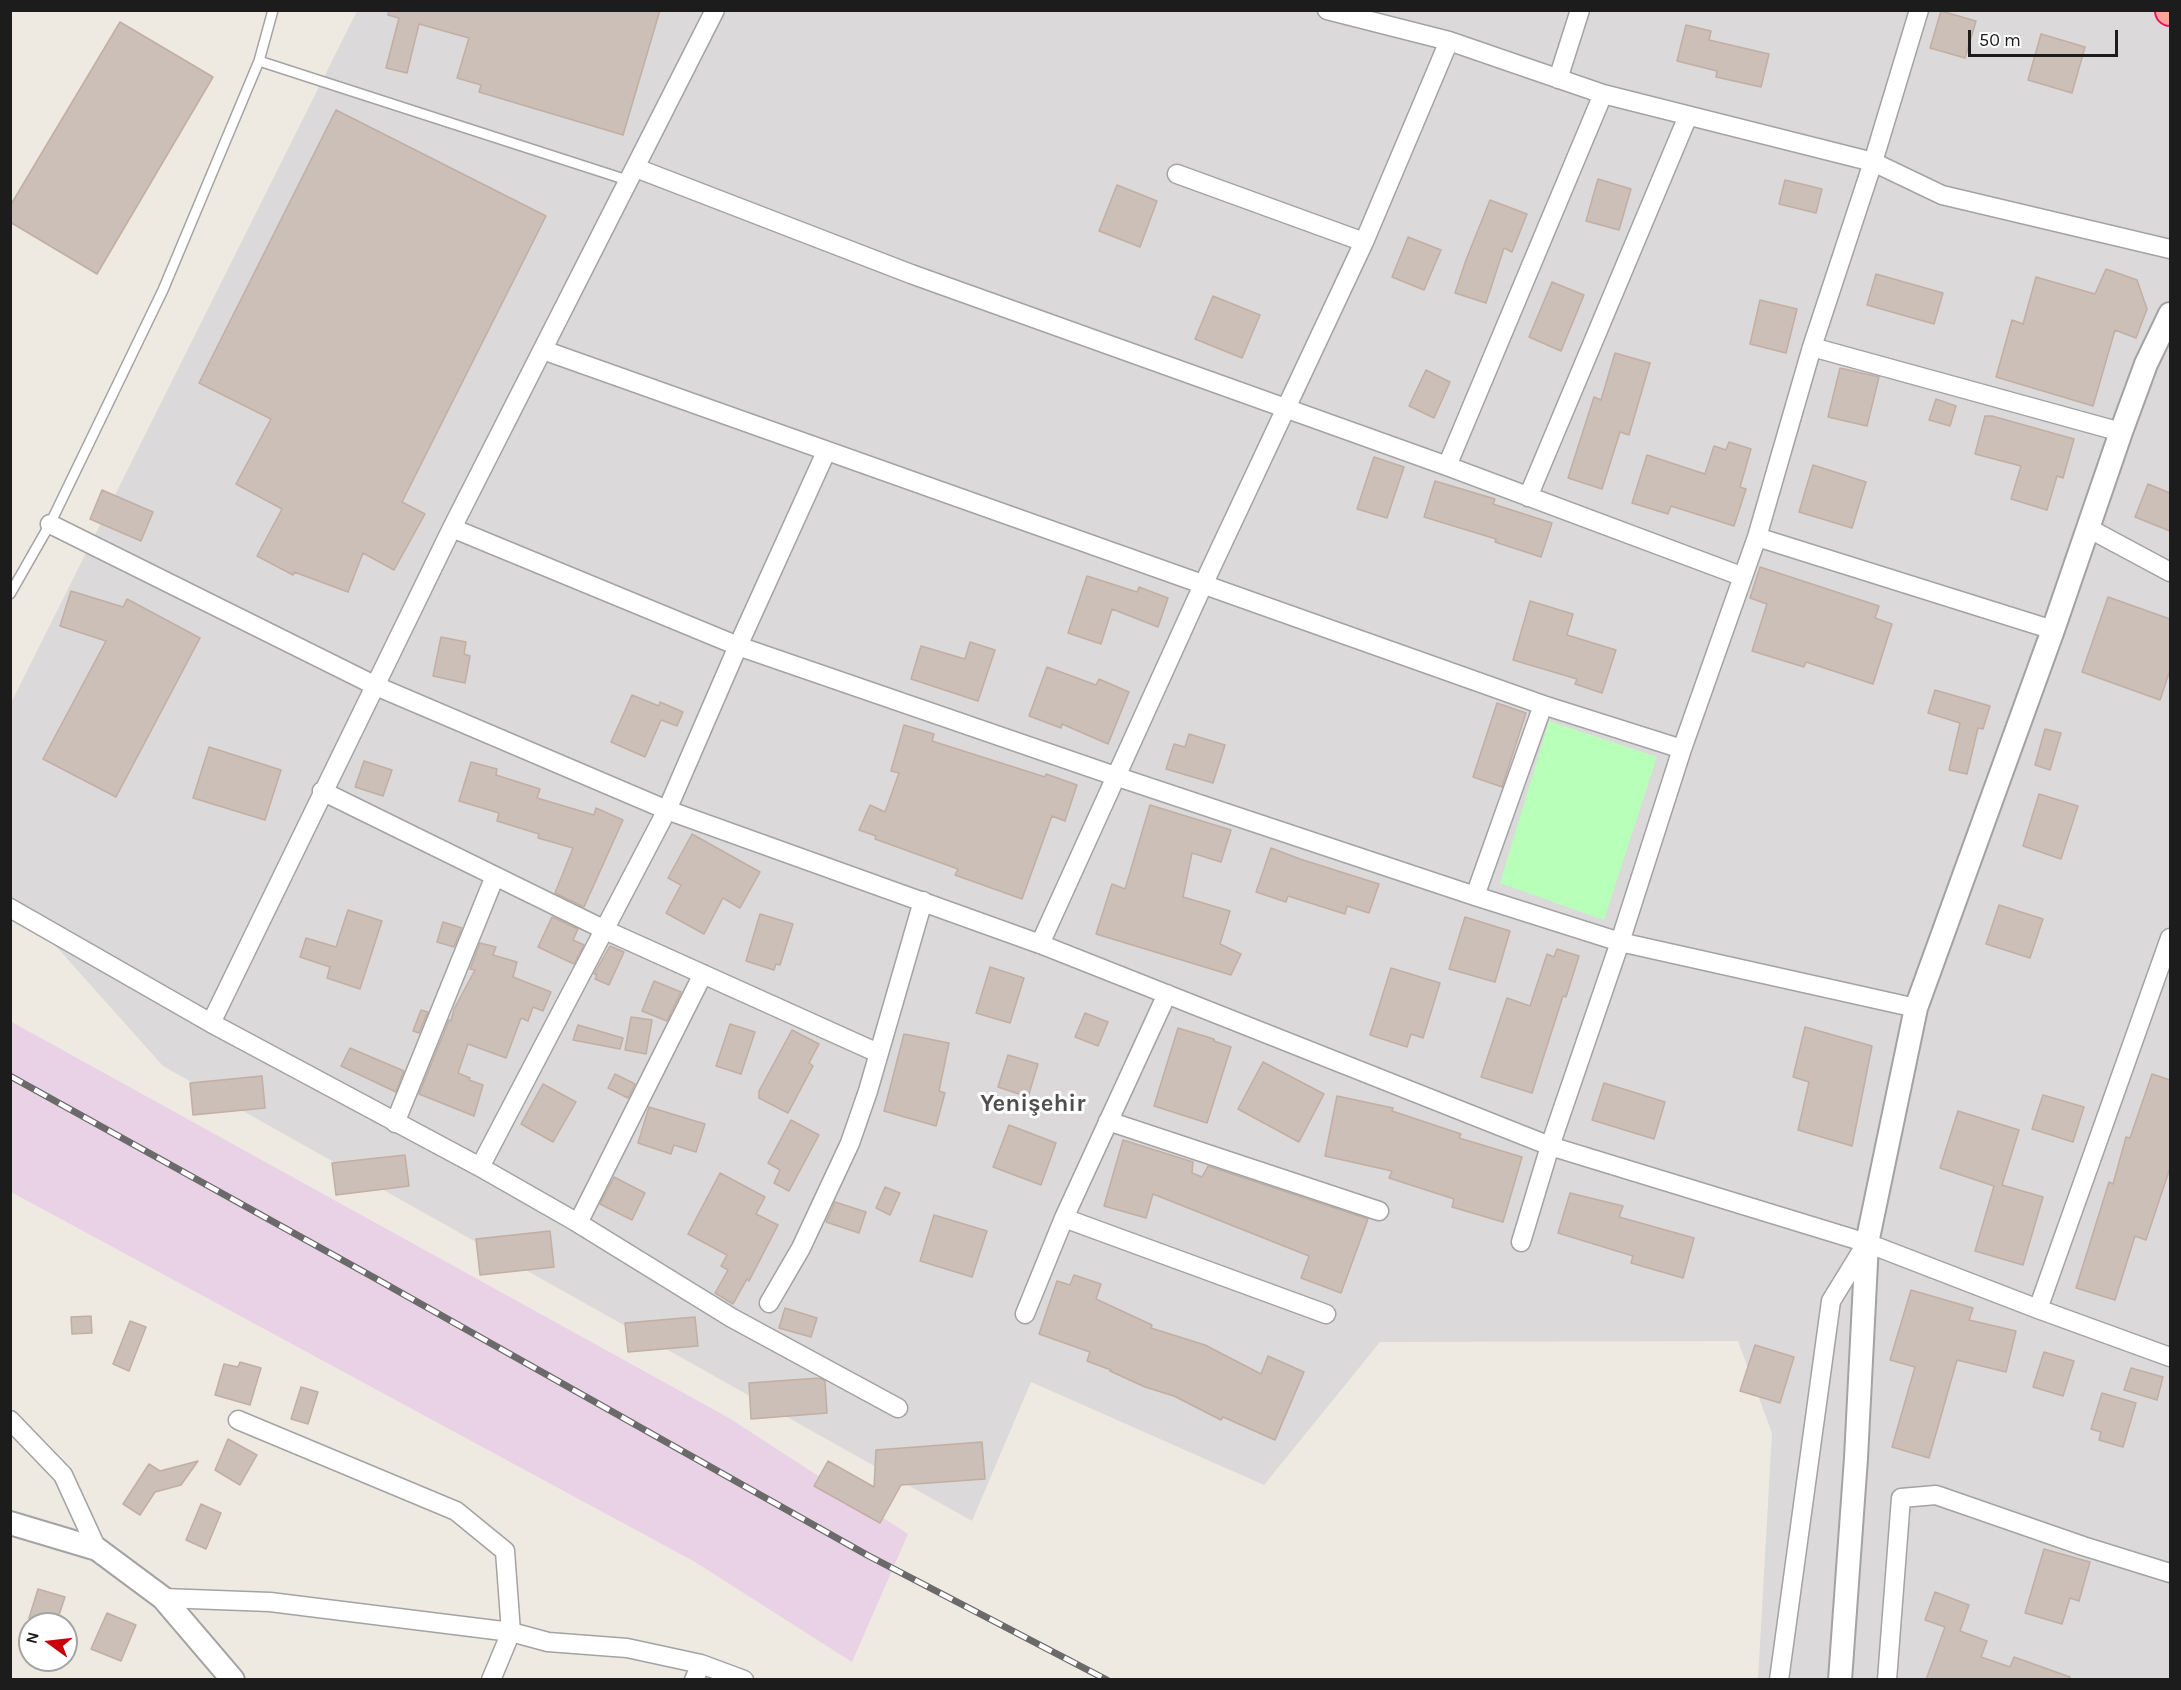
<!DOCTYPE html>
<meta charset="utf-8">
<style>
body{margin:0}
#map{position:relative;width:2181px;height:1690px;overflow:hidden;background:#efeae1;font-family:Karla,sans-serif}
canvas{display:block}
.frame{position:absolute;inset:0;border:12px solid #1c1c1c;pointer-events:none}
.north{position:absolute;left:18px;top:1612px;width:60px;height:60px;box-sizing:border-box;background:#fff;border:2px solid #a4a4a4;border-radius:50%;rotate:285deg;font-size:16px;font-weight:700;line-height:24px;text-align:center;color:#1c1c1c}
.north::after{content:'';display:block;margin:auto;width:21px;height:27px;background:#c90009;clip-path:polygon(50% 0,100% 100%,50% 72%,0 100%)}
.scale{position:absolute;left:1968px;top:30px;width:150px;height:27px;box-sizing:border-box;border:3px solid #1c1c1c;border-top:0;padding-left:8px;font-size:18px;line-height:21px;white-space:nowrap;color:#1c1c1c;-webkit-text-stroke:4px #fff;paint-order:stroke}
</style>
<div id="map">
<canvas width="2181" height="1690"></canvas>
<div class="frame"></div>
<div class="north">N</div>
<div class="scale">50 m</div>
</div>
<script>
const c = document.querySelector('canvas').getContext('2d');
c.lineJoin = 'round';
function fill(path, color) {
  c.fillStyle = color;
  c.fill(path, 'evenodd');
}
function poly(rows) {
  const path = new Path2D();
  for (const r of rows) {
    path.moveTo(r[0], r[1]);
    for (let i = 2; i < r.length; i += 2) path.lineTo(r[i], r[i + 1]);
  }
  return path;
}
function trace(path, color, width, dash) {
  c.strokeStyle = color;
  c.lineWidth = width;
  c.lineCap = dash ? 'butt' : 'round';
  c.setLineDash(dash || []);
  c.stroke(path);
}
function drawText(font, color, halo, rows, align = 'center') {
  c.font = font + ' Karla,sans-serif';
  c.lineWidth = 6;
  c.setLineDash([]);
  c.textBaseline = 'middle';
  c.strokeStyle = halo;
  c.fillStyle = color;
  for (const [text, x, y, turn = 0] of rows) {
    c.save();
    c.translate(x, y);
    c.rotate((+turn || 0) * Math.PI / 180);
    c.textAlign = isNaN(turn) ? turn : align;
    if (halo) c.strokeText(text, 0, 0);
    c.fillText(text, 0, 0);
    c.restore();
  }
}
const residential = poly([
 [357,11,2170,11,2170,1679,1758,1679,1772,1433,1738,1341,1380,1342,1264,1485,1031,1382,972,1521,163,1066,11,896,10,705]
]);
const industrial = poly([
 [10,1021,729,1418,908,1534,852,1662,695,1562,11,1192]
]);
const park = poly([
 [1549,721,1657,757,1604,920,1500,883]
]);
const building = poly([
 [389,10,660,10,623,135,479,92,481,85,457,78,469,38,419,24,407,73,386,68,399,18,388,15,389,10],
 [1941,11,1976,21,1965,58,1930,48,1941,11],
 [120,22,213,77,97,274,10,222,10,206,120,22],
 [1686,25,1711,31,1709,40,1769,54,1761,87,1716,77,1717,71,1677,61,1686,25],
 [2041,34,2085,47,2072,93,2028,80,2041,34],
 [336,110,546,216,402,502,425,514,394,570,363,553,348,592,294,572,293,575,257,556,282,509,236,484,271,419,199,383,336,110],
 [1598,179,1631,189,1619,230,1586,221,1598,179],
 [1785,180,1822,189,1816,213,1779,204,1785,180],
 [1117,185,1157,201,1140,247,1099,231,1117,185],
 [1490,200,1527,214,1512,252,1504,248,1486,303,1455,293,1466,260,1490,200],
 [1408,237,1441,250,1424,290,1392,277,1408,237],
 [2106,269,2137,280,2147,309,2136,338,2115,330,2093,406,1996,377,2012,320,2023,324,2036,277,2095,294,2106,269],
 [1876,274,1943,293,1934,324,1867,305,1876,274],
 [1552,282,1584,295,1561,351,1529,337,1552,282],
 [1213,296,1260,315,1242,358,1195,339,1213,296],
 [1760,300,1797,309,1786,353,1750,344,1760,300],
 [1615,353,1650,363,1629,435,1620,432,1602,489,1568,478,1594,397,1601,400,1615,353],
 [1840,368,1879,377,1867,426,1828,417,1840,368],
 [1426,370,1450,382,1434,418,1409,406,1426,370],
 [1936,399,1956,406,1950,426,1929,420,1936,399],
 [1985,416,1992,416,2074,439,2063,478,2057,476,2047,510,2011,499,2021,466,1975,454,1985,416],
 [1729,442,1751,449,1740,487,1746,489,1734,526,1671,506,1668,514,1632,503,1647,455,1705,474,1714,446,1726,450,1729,442],
 [1374,457,1404,467,1387,518,1357,509,1374,457],
 [1813,465,1866,482,1852,528,1799,512,1813,465],
 [1435,481,1495,499,1493,504,1552,523,1541,557,1495,542,1496,539,1424,517,1435,481],
 [2148,484,2170,493,2170,531,2135,517,2148,484],
 [102,490,153,512,141,541,90,519,102,490],
 [1760,567,1879,606,1875,618,1892,624,1873,684,1806,662,1804,667,1752,651,1767,604,1750,598,1760,567],
 [1087,576,1137,592,1139,587,1168,598,1158,627,1112,609,1101,644,1068,633,1087,576],
 [71,591,123,607,127,599,200,638,116,797,43,759,106,641,60,626,71,591],
 [2108,597,2170,619,2170,670,2160,700,2082,672,2108,597],
 [1530,601,1573,614,1567,635,1616,650,1602,693,1575,684,1577,679,1513,660,1530,601],
 [441,637,466,642,464,654,470,656,465,683,433,676,441,637],
 [970,642,995,650,978,701,911,679,921,646,965,659,970,642],
 [1047,667,1096,685,1099,679,1129,692,1108,744,1062,724,1061,728,1029,716,1047,667],
 [1935,690,1990,706,1983,729,1978,728,1967,774,1949,770,1960,723,1928,713,1935,690],
 [632,695,659,706,660,702,683,712,677,726,661,720,645,757,611,742,632,695],
 [1497,703,1526,713,1502,787,1473,777,1497,703],
 [904,725,934,734,932,741,1045,777,1046,774,1077,785,1065,821,1052,816,1022,899,955,875,958,869,875,839,876,836,859,830,870,805,885,812,899,773,891,771,904,725],
 [2045,729,2061,733,2050,770,2035,765,2045,729],
 [1189,734,1225,745,1213,783,1166,769,1174,744,1185,747,1189,734],
 [209,747,281,770,265,820,193,798,209,747],
 [364,761,392,770,383,796,355,787,364,761],
 [471,762,497,769,496,775,540,789,537,798,594,815,596,808,623,820,584,907,555,893,573,848,538,838,539,834,497,821,499,813,459,801,471,762],
 [2039,794,2078,806,2061,859,2023,846,2039,794],
 [1150,805,1231,830,1221,862,1192,853,1183,897,1230,911,1220,944,1241,954,1231,975,1096,934,1112,884,1125,889,1150,805],
 [692,834,760,872,740,908,723,898,704,934,666,913,681,885,668,878,692,834],
 [1271,848,1300,859,1379,884,1369,913,1347,906,1345,914,1288,896,1286,902,1256,892,1271,848],
 [1999,905,2043,919,2030,958,1986,944,1999,905],
 [348,910,382,921,360,989,327,978,330,967,300,957,306,938,336,947,348,910],
 [760,914,793,924,780,965,776,964,774,970,746,961,760,914],
 [552,917,578,929,573,940,584,945,574,964,538,947,552,917],
 [1465,917,1510,931,1495,982,1449,969,1465,917],
 [443,922,462,928,454,947,437,942,443,922],
 [480,943,496,947,493,955,517,962,513,977,551,992,543,1011,533,1007,528,1021,521,1018,506,1058,468,1044,458,1073,470,1078,469,1080,483,1085,474,1116,419,1094,449,1020,451,1021,454,1009,475,970,470,969,480,943],
 [610,946,624,952,609,985,595,979,597,975,594,974,610,946],
 [1557,949,1579,956,1566,997,1563,996,1532,1093,1481,1077,1507,998,1530,1006,1547,954,1554,957,1557,949],
 [990,967,1024,978,1010,1023,976,1013,990,967],
 [1391,968,1440,983,1423,1038,1411,1034,1407,1047,1370,1035,1391,968],
 [654,981,681,992,667,1021,642,1011,654,981],
 [421,1010,428,1012,419,1033,413,1031,421,1010],
 [1085,1013,1108,1022,1098,1046,1075,1037,1085,1013],
 [631,1017,652,1020,646,1054,625,1050,631,1017],
 [730,1024,755,1032,741,1074,716,1066,730,1024],
 [578,1025,623,1038,620,1049,573,1040,578,1025],
 [1805,1027,1872,1046,1852,1146,1798,1130,1809,1082,1793,1077,1805,1027],
 [1178,1028,1214,1039,1214,1041,1231,1047,1207,1123,1154,1106,1178,1028],
 [792,1030,819,1044,809,1063,813,1066,788,1113,759,1098,759,1091,792,1030],
 [904,1034,949,1043,939,1091,945,1093,936,1126,884,1111,904,1034],
 [350,1048,404,1071,396,1092,341,1066,350,1048],
 [1008,1055,1038,1064,1028,1097,998,1087,1008,1055],
 [1263,1062,1324,1094,1299,1142,1238,1109,1263,1062],
 [615,1074,635,1084,628,1098,608,1088,615,1074],
 [2152,1074,2170,1080,2170,1168,2146,1240,2135,1236,2115,1300,2076,1288,2109,1182,2113,1184,2126,1137,2130,1138,2152,1074],
 [262,1076,265,1108,193,1115,190,1083,262,1076],
 [1604,1083,1665,1102,1654,1139,1592,1120,1604,1083],
 [543,1084,576,1102,553,1142,521,1124,543,1084],
 [2043,1095,2084,1107,2073,1142,2032,1129,2043,1095],
 [1337,1096,1393,1108,1392,1111,1461,1134,1459,1138,1522,1157,1503,1222,1452,1207,1454,1199,1389,1178,1392,1171,1325,1156,1337,1096],
 [649,1107,705,1124,696,1152,674,1145,671,1154,638,1143,649,1107],
 [1958,1111,2019,1130,2002,1185,2043,1197,2023,1265,1975,1251,1994,1186,1940,1168,1958,1111],
 [791,1120,819,1135,789,1191,774,1183,780,1170,768,1163,791,1120],
 [1009,1125,1056,1143,1041,1185,993,1167,1009,1125],
 [1123,1140,1193,1162,1192,1173,1202,1177,1208,1166,1368,1219,1341,1293,1301,1278,1309,1256,1153,1194,1146,1218,1104,1206,1123,1140],
 [405,1155,409,1186,336,1195,332,1163,405,1155],
 [720,1173,765,1197,756,1214,778,1225,749,1281,747,1279,733,1304,715,1293,728,1270,721,1266,727,1255,688,1234,720,1173],
 [614,1177,645,1193,632,1220,600,1204,614,1177],
 [885,1187,900,1193,890,1215,876,1208,885,1187],
 [1570,1193,1623,1206,1619,1217,1694,1238,1683,1278,1631,1263,1633,1256,1558,1233,1570,1193],
 [835,1202,866,1212,859,1233,826,1222,835,1202],
 [934,1215,987,1231,972,1277,920,1261,934,1215],
 [550,1231,554,1267,480,1275,476,1239,550,1231],
 [1074,1275,1101,1284,1096,1299,1152,1325,1151,1328,1205,1345,1261,1374,1268,1356,1304,1372,1275,1440,1223,1417,1221,1420,1174,1396,1145,1387,1110,1371,1111,1370,1087,1361,1090,1352,1039,1334,1057,1281,1070,1285,1074,1275],
 [1911,1290,1973,1308,1969,1320,2016,1331,2006,1372,1957,1360,1929,1458,1892,1447,1915,1367,1890,1360,1911,1290],
 [785,1308,817,1318,811,1337,779,1328,785,1308],
 [91,1316,92,1333,72,1334,71,1317,91,1316],
 [695,1317,698,1346,628,1352,625,1323,695,1317],
 [130,1321,146,1327,129,1371,113,1364,130,1321],
 [1755,1345,1794,1357,1780,1403,1740,1391,1755,1345],
 [2044,1352,2074,1361,2063,1396,2033,1387,2044,1352],
 [240,1362,261,1368,250,1405,215,1395,224,1364,238,1367,240,1362],
 [2131,1368,2163,1377,2157,1400,2124,1390,2131,1368],
 [820,1378,825,1381,827,1413,751,1419,749,1383,820,1378],
 [301,1387,318,1392,308,1424,291,1419,301,1387],
 [2102,1393,2136,1403,2123,1447,2099,1440,2101,1432,2091,1429,2102,1393],
 [228,1439,257,1455,240,1485,215,1470,228,1439],
 [982,1442,985,1479,901,1485,880,1523,814,1486,828,1461,874,1487,876,1450,982,1442],
 [198,1461,181,1485,155,1492,140,1515,123,1504,149,1464,160,1471,198,1461],
 [201,1504,221,1513,206,1549,186,1540,201,1504],
 [2044,1549,2090,1562,2079,1601,2070,1598,2062,1624,2025,1613,2044,1549],
 [38,1589,65,1597,56,1624,48,1624,29,1618,38,1589],
 [1935,1592,1969,1605,1960,1631,1987,1641,1981,1657,2010,1667,2014,1657,2070,1677,2070,1680,1926,1680,1945,1627,1925,1620,1935,1592],
 [107,1613,136,1625,121,1661,91,1649,107,1613]
]);
const service = poly([
 [259,61,630,181],
 [10,594,50,524,163,290,259,61,273,10]
]);
const minor = poly([
 [1327,10,1449,41,1603,94,1873,162,1942,195,2170,249],
 [1558,79,1580,10],
 [636,168,911,274,1447,466,1741,576],
 [1177,174,1364,242],
 [1812,347,2121,432],
 [543,350,1543,705,1682,749],
 [1447,466,1603,94],
 [1528,497,1688,116],
 [50,524,376,686,667,810,1040,944,1550,1146,1867,1243,2038,1309,2170,1357],
 [452,528,738,646,1115,776,1475,896,1620,942,1916,1008],
 [2088,528,2170,572],
 [1757,537,2053,630],
 [322,791,495,876],
 [1475,896,1543,705],
 [10,908,211,1023,480,1167,578,1223,732,1318,898,1408],
 [1040,944,1203,585,1364,242,1449,41],
 [211,1023,452,528,715,10],
 [1108,1121,1379,1211],
 [395,1123,495,876,605,930,878,1053],
 [480,1167,667,810,738,646,826,452],
 [1064,1218,1326,1314],
 [578,1223,703,974],
 [1521,1242,1550,1146,1620,942,1682,749,1757,537,1812,347,1873,162,1919,10],
 [769,1303,801,1248,850,1143,868,1091,923,901],
 [2038,1309,2170,938],
 [1025,1314,1064,1218,1167,994],
 [10,1420,63,1475,97,1549],
 [238,1420,456,1511,505,1551,511,1632,491,1680],
 [163,1598,270,1602,511,1632,548,1642,627,1648,701,1664],
 [694,1680,701,1664,744,1680],
 [1779,1680,1831,1301,1866,1244],
 [1887,1680,1901,1498,1936,1495,2083,1546,2170,1573]
]);
const tertiary = poly([
 [10,1523,97,1549,163,1598,233,1680],
 [1840,1680,1856,1458,1867,1243,1916,1008,2053,630,2121,432,2146,364,2170,314]
]);
const trunk = poly([
 [2170,10,2170,11]
]);
const rail = poly([
 [10,1076,373,1277,867,1555,1107,1680]
]);
const districtNames = [
 ["Yenişehir",1033,1104]
];
fill(residential, '#dbd9d9');
fill(industrial, '#e9d2e6');
fill(park, '#b8ffba');
fill(building, '#cbbfb7');
trace(building, '#c2aea2', 1.5);
trace(service, '#a3a3a3', 12);
trace(minor, '#a3a3a3', 21);
trace(tertiary, '#a3a3a3', 26);
trace(trunk, '#e91266', 32);
trace(service, '#fff', 9);
trace(minor, '#fff', 18);
trace(tertiary, '#fff', 22);
trace(trunk, '#f7a698', 28);
trace(rail, '#6a6a6a', 7);
trace(rail, '#fff', 4.5, [14]);
drawText('bold 24px', '#4f4f4f', '#fff', districtNames);
</script>
